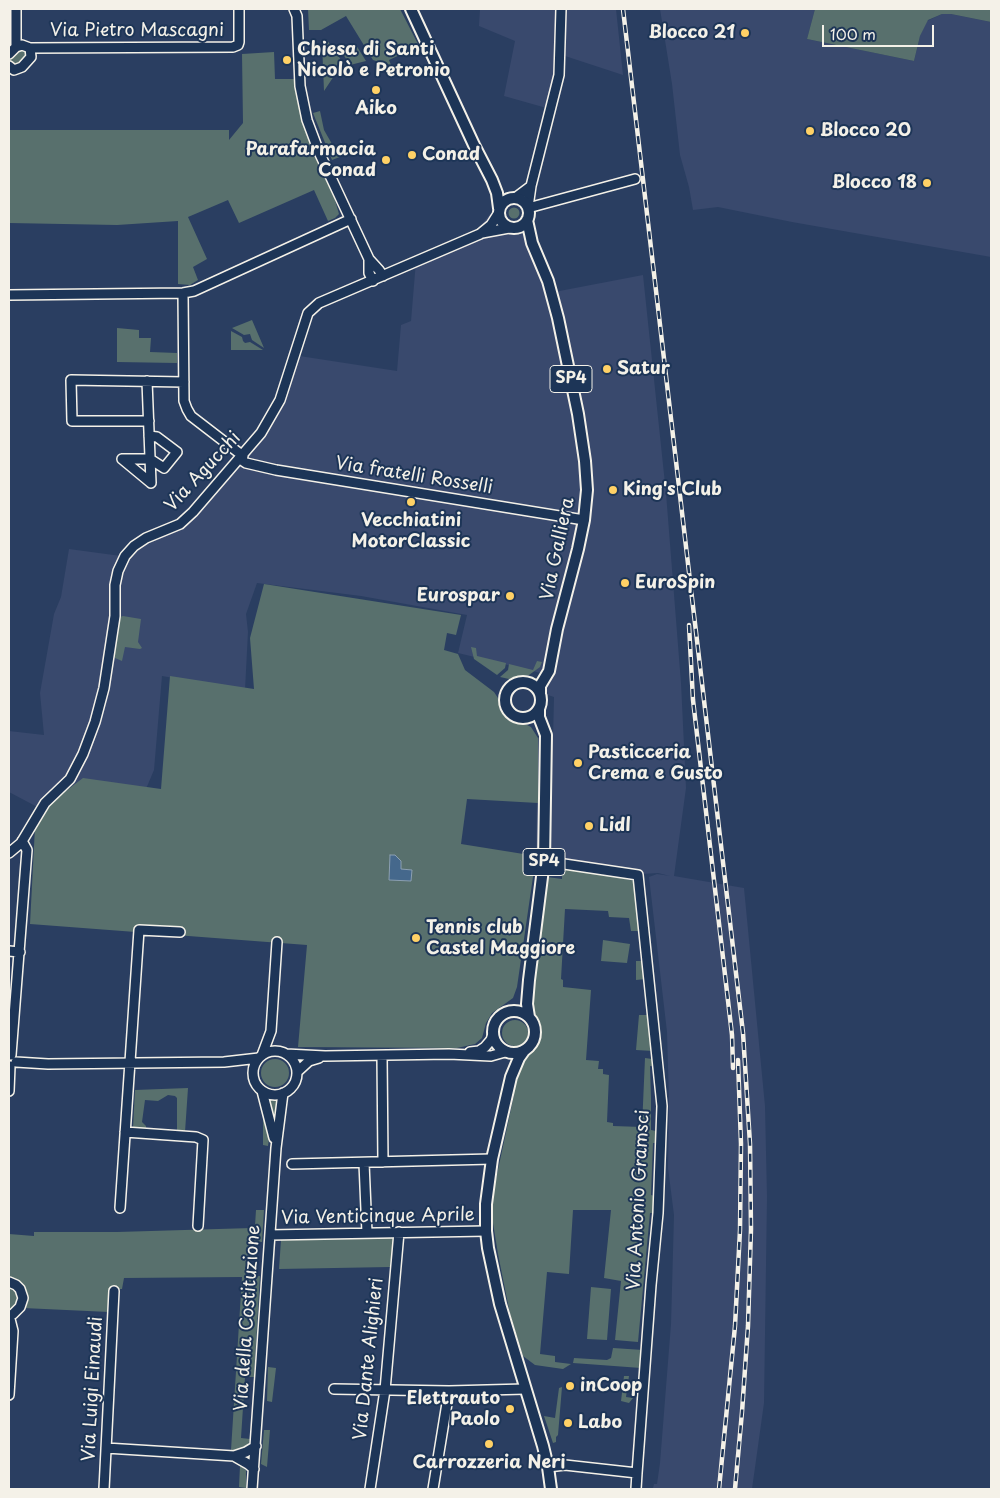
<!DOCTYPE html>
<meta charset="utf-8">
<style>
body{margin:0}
#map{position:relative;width:1000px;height:1498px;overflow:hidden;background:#2a3e61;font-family:"Playpen Sans",sans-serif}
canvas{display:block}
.frame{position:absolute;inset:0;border:10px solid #f4f1e8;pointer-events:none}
.scale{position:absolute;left:822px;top:25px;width:112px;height:22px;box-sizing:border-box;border:2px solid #f4f1e8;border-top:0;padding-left:6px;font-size:15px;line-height:18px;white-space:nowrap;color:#f4f1e8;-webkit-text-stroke:4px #1d3557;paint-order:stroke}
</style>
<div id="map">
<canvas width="1000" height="1498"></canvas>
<div class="frame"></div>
<div class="scale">100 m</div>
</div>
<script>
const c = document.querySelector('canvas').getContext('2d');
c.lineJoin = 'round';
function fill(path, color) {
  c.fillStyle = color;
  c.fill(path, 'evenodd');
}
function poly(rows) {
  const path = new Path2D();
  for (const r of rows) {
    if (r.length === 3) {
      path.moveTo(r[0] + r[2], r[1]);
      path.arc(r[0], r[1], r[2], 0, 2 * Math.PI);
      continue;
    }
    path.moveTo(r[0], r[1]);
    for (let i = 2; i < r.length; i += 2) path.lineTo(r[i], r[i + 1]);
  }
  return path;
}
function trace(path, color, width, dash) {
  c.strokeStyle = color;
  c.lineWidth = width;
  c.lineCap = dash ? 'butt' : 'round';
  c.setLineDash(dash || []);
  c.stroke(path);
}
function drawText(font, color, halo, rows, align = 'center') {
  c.font = font + ' "Playpen Sans",sans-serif';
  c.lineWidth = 4;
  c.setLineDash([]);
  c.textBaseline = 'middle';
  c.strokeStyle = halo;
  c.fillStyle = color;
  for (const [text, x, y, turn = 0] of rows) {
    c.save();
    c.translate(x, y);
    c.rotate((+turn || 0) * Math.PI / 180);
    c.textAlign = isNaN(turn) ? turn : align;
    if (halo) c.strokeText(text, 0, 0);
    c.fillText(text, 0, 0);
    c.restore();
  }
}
const built = poly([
 [480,9,616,9,623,75,562,55,550,109,504,96,515,41,479,26],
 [660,9,815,9,807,39,914,61,920,36,927,21,942,14,951,14,991,22,991,257,792,222,718,207,693,210,689,187,680,155,672,84],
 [490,214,511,224,524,234,538,258,549,293,643,275,666,493,681,683,686,788,674,876,744,888,765,1106,767,1197,764,1403,752,1489,646,1489,646,1488,653,1488,654,1484,657,1484,660,1463,671,1324,674,1215,668,1168,669,1101,667,1032,649,877,657,874,670,876,658,873,642,874,536,856,538,738,553,739,554,697,548,695,546,688,553,676,458,653,467,615,361,596,257,583,246,614,248,632,245,690,162,676,154,770,143,796,82,786,67,787,43,810,9,792,9,731,44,735,40,693,54,614,61,597,69,549,121,556,190,515,274,411,293,355,397,371,401,325,411,321,416,261,475,233]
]);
const green = poly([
 [308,9,400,9,419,46,389,60,391,65,379,62,373,60,346,16,321,30,309,30],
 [815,9,991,9,991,22,951,14,942,14,928,20,920,36,914,61,807,39],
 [327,40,346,67,336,73,324,91,322,43],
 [356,45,366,61,350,65,343,54],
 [22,48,28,52,28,58,16,66,10,63,10,58],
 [274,52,275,79,295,79,300,111,311,143,330,183,339,214,335,218,328,221,314,190,239,223,228,200,188,217,207,259,193,267,198,280,190,285,178,284,178,221,117,225,9,223,9,130,229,130,229,140,243,123,242,54],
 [320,111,324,130,332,144,345,155,332,160,313,113],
 [514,213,5.5],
 [252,320,264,348,252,340,250,334,244,335,232,328],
 [117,328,139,330,139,338,151,338,150,352,177,353,177,363,117,362],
 [231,331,242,337,243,341,245,343,250,342,263,350,231,350],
 [264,584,461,615,456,635,447,633,444,650,458,654,465,670,494,692,498,698,500,710,505,716,512,721,525,724,531,727,538,738,538,803,467,799,461,844,536,856,517,987,513,998,492,1013,486,1023,482,1038,475,1044,457,1048,298,1047,307,945,30,924,35,827,43,812,54,800,83,778,161,789,170,676,254,689,250,638],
 [123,616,141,619,138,642,142,648,140,649,125,647,122,661,115,658,114,656,120,617],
 [471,647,476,648,477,656,506,663,505,668,497,675,474,659],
 [537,661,542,662,540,667,529,675,509,679,500,677,508,670,509,664,533,670],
 [562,866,635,881,641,931,631,931,629,918,609,917,608,911,565,909,561,979,563,980,563,987,591,990,586,1060,599,1061,598,1069,603,1069,603,1074,609,1075,607,1122,613,1123,613,1126,642,1127,645,1058,652,1059,655,1062,655,1066,650,1066,651,1098,651,1130,656,1131,656,1143,653,1143,651,1195,655,1196,654,1213,650,1213,638,1342,615,1340,621,1281,604,1278,611,1210,573,1210,569,1274,547,1272,540,1354,555,1356,555,1362,571,1364,563,1369,535,1365,523,1356,510,1314,498,1254,493,1223,493,1193,514,1095,512,1091,520,1063,534,1050,540,1035,539,1026,531,1010,547,877,562,879],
 [603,940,630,944,627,963,601,961],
 [636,961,644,961,646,979,636,980],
 [639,1015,650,1015,653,1051,636,1050],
 [515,1033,13],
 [275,1073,14],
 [188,1088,185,1132,177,1131,177,1098,175,1096,168,1095,158,1101,145,1100,142,1122,146,1126,146,1129,133,1128,135,1090],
 [269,1098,277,1099,275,1133,272,1114],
 [263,1117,269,1139,268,1146,263,1145],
 [256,1210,264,1210,262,1242,254,1241],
 [252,1228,248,1277,260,1276,254,1377,245,1377,241,1438,250,1439,248,1445,237,1452,231,1450,242,1277,124,1278,122,1289,110,1289,109,1312,23,1308,25,1304,9,1279,9,1234,34,1236,34,1232,117,1232],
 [394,1237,390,1267,279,1269,281,1240],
 [9,1287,15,1292,18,1298,16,1305,9,1310],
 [591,1287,611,1289,607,1340,587,1339],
 [613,1348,643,1350,641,1368,573,1363,574,1358,607,1360,611,1358],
 [268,1367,276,1368,272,1402,267,1401],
 [624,1376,629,1376,626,1397,633,1398,629,1403,621,1401],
 [562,1387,558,1435,556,1437,556,1442,553,1443,544,1416,555,1418,559,1388],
 [264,1430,270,1430,267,1467,261,1464],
 [240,1466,246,1470,246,1488,239,1487]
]);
const water = poly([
 [390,855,395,855,401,861,401,869,412,870,411,881,389,880,390,855]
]);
const minor = poly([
 [294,9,297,16,300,86,307,120,319,152,369,259,379,270,383,276],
 [16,47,16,9],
 [9,54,16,47,22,45,30,48,233,47,238,45,239,42,239,9],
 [9,66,14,70,22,67,31,57,30,48],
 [515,198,531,186],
 [528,207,531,186,559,75,561,9],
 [528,208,635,179],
 [482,233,509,228],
 [369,259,369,273,373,281],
 [183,293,184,401,187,409,191,416,243,456],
 [9,295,183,293,194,291,351,219],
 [147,381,151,483],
 [149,421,72,421,71,380,184,382],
 [122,459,150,459,164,468,177,452,157,437,149,436],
 [122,459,151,483],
 [240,459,246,463,276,470,584,520],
 [9,853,21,843,45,803,70,779,83,754,95,722,104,688,115,616,115,585,118,571,125,556,134,546,146,538,180,524,193,512,261,433,280,400,308,313,319,303,480,234,491,225,498,214],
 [544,861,638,875,662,1106,658,1213,651,1285,637,1473,565,1465,548,1467],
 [9,951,20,952],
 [275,1073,22],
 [470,1052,479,1051,485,1047,491,1040,493,1034],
 [286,1054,325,1056,449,1054,491,1056,505,1052],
 [11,1055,27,850,22,841],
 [262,1055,271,1031,277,942],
 [382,1056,383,1162],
 [16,1062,48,1064,224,1062,259,1058],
 [297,1072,309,1061,319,1058],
 [9,1091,10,1066],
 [262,1091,274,1138],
 [125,1132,196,1137,203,1140,198,1226],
 [364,1163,367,1233],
 [292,1164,492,1159],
 [120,1208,139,930,180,932],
 [270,1235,486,1231],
 [9,1282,16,1285,20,1289,23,1298,20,1307,13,1314,9,1315],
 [334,1389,449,1391,525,1389],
 [9,1395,13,1331,9,1315],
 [106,1448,234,1456,246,1452,256,1446],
 [234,1456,248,1464,254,1469],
 [104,1489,114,1291],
 [252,1489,276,1148,283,1093],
 [370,1489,385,1390,399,1232],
 [433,1489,449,1391],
 [636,1489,637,1473]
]);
const major = poly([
 [411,9,474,145,492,180,497,193,499,208],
 [514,213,15],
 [527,220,532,243,548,281,558,318,578,414,585,461,587,490,584,520,578,549,557,629,549,671,540,686,540,693],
 [523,700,18],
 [514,1032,21],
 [529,1017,527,1004,529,980,544,861,546,735,539,717,539,709],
 [524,1051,519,1058,511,1077,492,1159,486,1204,486,1231,488,1248,500,1304,543,1446,548,1467,551,1489]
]);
const rail = poly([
 [623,9,743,1033,750,1144,751,1229,748,1326,742,1412,735,1489],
 [689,625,693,700,732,1035,733,1068],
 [719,1489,735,1326,740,1230,741,1144,738,1060]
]);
const markers = [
 [745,33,5,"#ffd166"],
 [287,60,5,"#ffd166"],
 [376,90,5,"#ffd166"],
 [810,131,5,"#ffd166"],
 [412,155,5,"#ffd166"],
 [386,160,5,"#ffd166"],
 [927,183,5,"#ffd166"],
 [607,369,5,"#ffd166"],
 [613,490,5,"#ffd166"],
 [411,502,5,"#ffd166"],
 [625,583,5,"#ffd166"],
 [510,596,5,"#ffd166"],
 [578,763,5,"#ffd166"],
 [589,826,5,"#ffd166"],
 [416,938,5,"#ffd166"],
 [570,1386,5,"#ffd166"],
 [510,1409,5,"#ffd166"],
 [568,1423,5,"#ffd166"],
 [489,1444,5,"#ffd166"]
];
const shields = [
 [571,379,42],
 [544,862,42]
];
const shieldNames = [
 ["SP4",571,379],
 ["SP4",544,862]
];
const streetNames = [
 ["Via Pietro Mascagni",137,31],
 ["Via Agucchi",203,472,-47],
 ["Via fratelli Rosselli",414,476,9],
 ["Via Galliera",558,549,-78],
 ["Via Antonio Gramsci",639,1200,-87],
 ["Via Venticinque Aprile",378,1217,-1],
 ["Via della Costituzione",248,1318,-86],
 ["Via Dante Alighieri",369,1359,-84],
 ["Via Luigi Einaudi",93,1389,-87]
];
const poiNames = [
 ["Blocco 21",735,33,"right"],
 ["Chiesa di Santi",297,50],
 ["Nicolò e Petronio",297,71],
 ["Aiko",376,109,"center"],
 ["Blocco 20",820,131],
 ["Parafarmacia",376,150,"right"],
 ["Conad",376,171,"right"],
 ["Conad",422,155],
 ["Blocco 18",917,183,"right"],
 ["Satur",617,369],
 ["King's Club",623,490],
 ["Vecchiatini",411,521,"center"],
 ["MotorClassic",411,542,"center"],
 ["EuroSpin",635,583],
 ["Eurospar",500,596,"right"],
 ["Pasticceria",588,753],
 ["Crema e Gusto",588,774],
 ["Lidl",599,826],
 ["Tennis club",426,928],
 ["Castel Maggiore",426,949],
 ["inCoop",580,1386],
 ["Elettrauto",500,1399,"right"],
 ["Paolo",500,1420,"right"],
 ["Labo",578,1423],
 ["Carrozzeria Neri",489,1463,"center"]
];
fill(built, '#39496d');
fill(green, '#58706d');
fill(water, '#45688c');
trace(water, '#8b9fb1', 1);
trace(minor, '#f4f1e8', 12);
trace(major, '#f4f1e8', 14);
trace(minor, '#1d3557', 9);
trace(major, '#1d3557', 10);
trace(rail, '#f4f1e8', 4.5);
trace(rail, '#1d3557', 2.5, [8]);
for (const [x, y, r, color] of markers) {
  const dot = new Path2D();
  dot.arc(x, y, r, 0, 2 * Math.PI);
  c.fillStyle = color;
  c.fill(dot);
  trace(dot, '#1d3557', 2);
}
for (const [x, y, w] of shields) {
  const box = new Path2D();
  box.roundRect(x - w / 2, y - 13.5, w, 27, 4);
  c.fillStyle = '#1d3557';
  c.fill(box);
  trace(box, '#f4f1e8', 1);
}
drawText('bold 16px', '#f4f1e8', null, shieldNames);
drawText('18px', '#f4f1e8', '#1d3557', streetNames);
drawText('bold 18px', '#f4f1e8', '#1d3557', poiNames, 'left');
</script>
